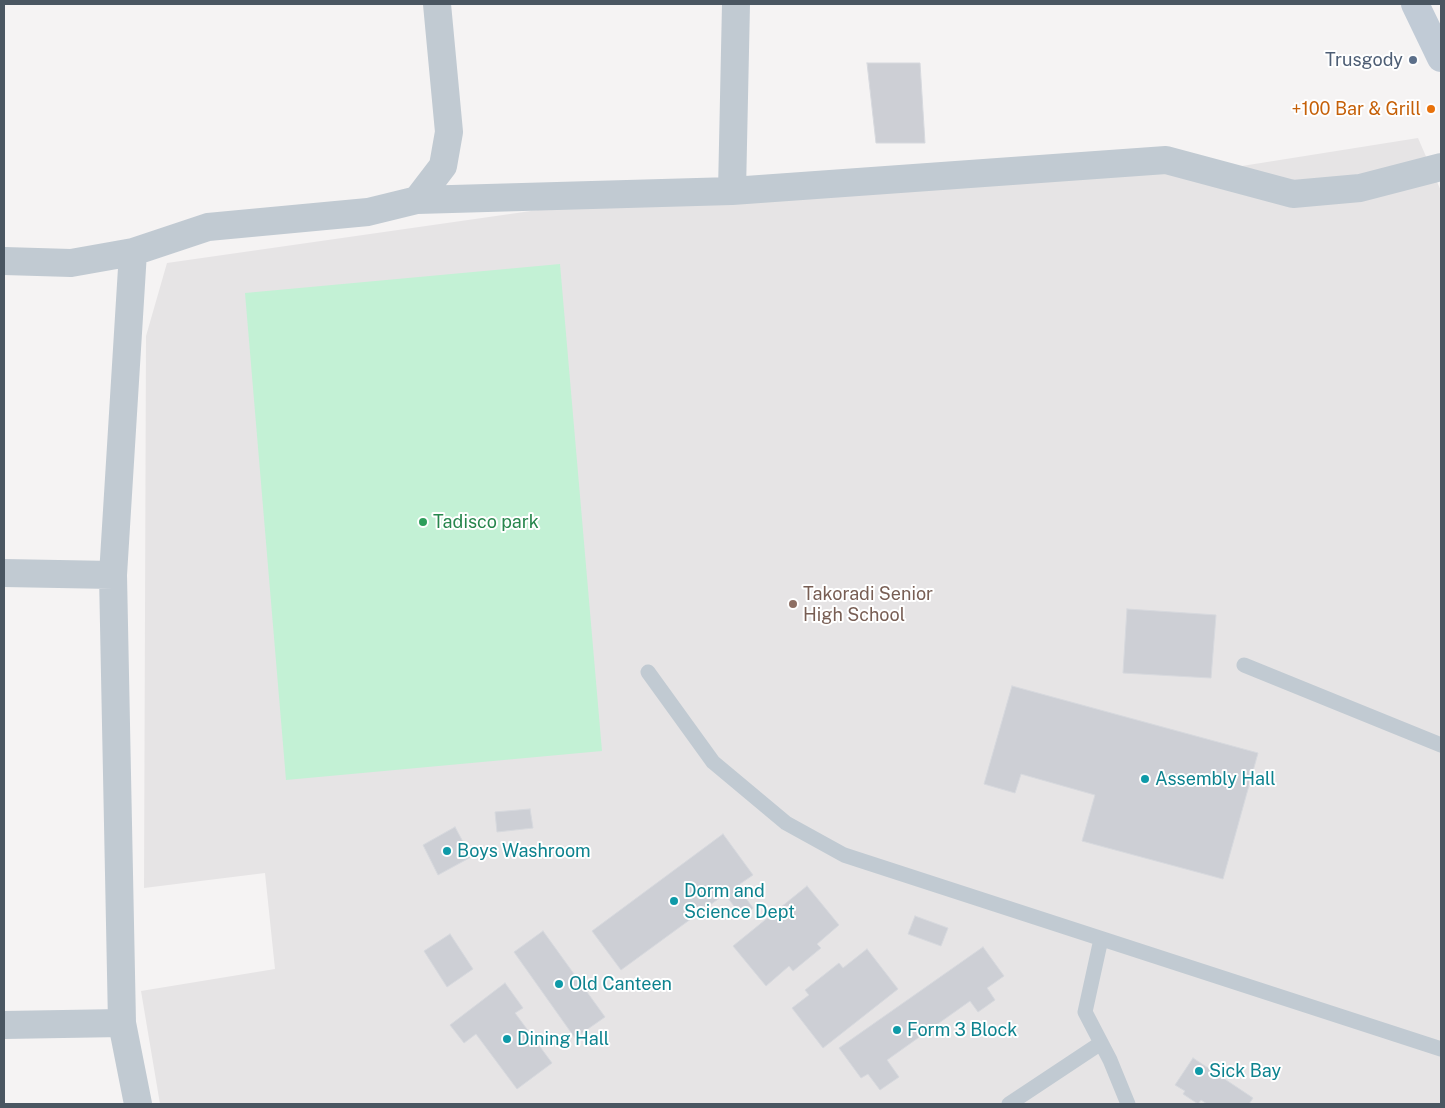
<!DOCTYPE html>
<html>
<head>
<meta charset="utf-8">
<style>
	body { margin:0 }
	#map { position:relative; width:1445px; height:1108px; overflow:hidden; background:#f5f3f3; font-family:"Public Sans",sans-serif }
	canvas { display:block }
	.frame { position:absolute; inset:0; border:5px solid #4a5661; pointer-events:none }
</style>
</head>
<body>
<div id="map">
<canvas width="1445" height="1108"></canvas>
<div class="frame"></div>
</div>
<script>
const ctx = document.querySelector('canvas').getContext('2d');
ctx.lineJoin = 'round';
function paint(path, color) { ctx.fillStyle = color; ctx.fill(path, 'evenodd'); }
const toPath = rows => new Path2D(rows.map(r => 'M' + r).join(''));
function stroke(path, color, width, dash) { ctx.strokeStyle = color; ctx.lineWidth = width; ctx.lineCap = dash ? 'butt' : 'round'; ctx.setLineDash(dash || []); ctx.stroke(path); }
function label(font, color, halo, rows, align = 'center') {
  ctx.font = font + ' "Public Sans",sans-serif'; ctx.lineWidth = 4; ctx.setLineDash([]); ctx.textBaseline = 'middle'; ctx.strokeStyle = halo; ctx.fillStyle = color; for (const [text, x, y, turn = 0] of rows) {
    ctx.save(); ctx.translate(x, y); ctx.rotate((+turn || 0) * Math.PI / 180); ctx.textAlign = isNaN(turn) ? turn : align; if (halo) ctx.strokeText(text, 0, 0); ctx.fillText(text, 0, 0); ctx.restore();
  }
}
const education = toPath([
	[1418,138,1441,191,1441,1104,160,1104,141,991,275,969,265,873,144,888,146,336,167,263,538,210,1148,174,1242,166]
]);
const green = toPath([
	[560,264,602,751,286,780,245,293]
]);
const building = toPath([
	[867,63,920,63,925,143,876,143,867,63],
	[1127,609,1216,615,1211,678,1123,673,1127,609],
	[1012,686,1258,753,1223,879,1082,841,1095,795,1021,774,1015,793,984,784,1012,686],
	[530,809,533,828,497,832,495,812,530,809],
	[455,827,471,857,438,875,423,845,455,827],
	[723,834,753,875,737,886,753,908,742,917,725,894,621,970,592,931,723,834],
	[807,886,839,925,817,944,821,948,793,971,789,966,766,986,733,946,807,886],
	[915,916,948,928,941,946,908,934,915,916],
	[543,931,605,1017,575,1038,514,952,543,931],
	[450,934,473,969,447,987,424,951,450,934],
	[983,947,1004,976,987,988,995,1000,978,1012,970,1001,887,1060,899,1077,880,1090,868,1074,861,1078,839,1048,983,947],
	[867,949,898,989,823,1048,792,1008,809,995,805,990,839,963,843,968,867,949],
	[505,983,523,1008,515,1013,552,1063,517,1089,476,1034,464,1043,450,1025,505,983],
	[1193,1058,1253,1098,1249,1104,1207,1104,1201,1100,1198,1104,1183,1094,1185,1091,1175,1085,1193,1058]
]);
const lane = toPath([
	[1244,665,1441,745],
	[648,672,713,762,786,823,844,855,1441,1049],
	[1101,939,1085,1012,1110,1060,1128,1104],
	[1009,1104,1101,1043]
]);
const street = toPath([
	[732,191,1166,160,1293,194,1360,188,1441,167],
	[417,200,732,191,736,4],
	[133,252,113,575,122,1023,138,1104],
	[4,261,71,263,133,252,208,227,368,212,417,200,443,166,449,132,437,4],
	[4,573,113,575],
	[4,1025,122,1023]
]);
const secondary = toPath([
	[1415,4,1441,58]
]);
const markers = [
	[1413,60,5,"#5c6f8a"],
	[1431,109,5,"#e8710a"],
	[423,522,5,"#2e9e5b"],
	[793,604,5,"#8d6e63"],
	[1145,779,5,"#0f9aa8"],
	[447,851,5,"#0f9aa8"],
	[674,901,5,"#0f9aa8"],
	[559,984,5,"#0f9aa8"],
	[897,1030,5,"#0f9aa8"],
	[507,1039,5,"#0f9aa8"],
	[1199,1071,5,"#0f9aa8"]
];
const serviceNames = [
	["Trusgody",1403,60]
];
const foodNames = [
	["+100 Bar & Grill",1421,109]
];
const leisureNames = [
	["Tadisco park",433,522]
];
const educationNames = [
	["Takoradi Senior",803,594],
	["High School",803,615]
];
const cultureNames = [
	["Assembly Hall",1155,779],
	["Boys Washroom",457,851],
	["Dorm and",684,891],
	["Science Dept",684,912],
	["Old Canteen",569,984],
	["Form 3 Block",907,1030],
	["Dining Hall",517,1039],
	["Sick Bay",1209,1071]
];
paint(education, '#e6e4e5');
paint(green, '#c3f1d5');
paint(building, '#cdcfd5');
stroke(building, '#d7d9de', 1);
stroke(lane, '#c1cad2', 15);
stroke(street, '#c1cad2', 28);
stroke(secondary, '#c1cbd6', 28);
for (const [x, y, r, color] of markers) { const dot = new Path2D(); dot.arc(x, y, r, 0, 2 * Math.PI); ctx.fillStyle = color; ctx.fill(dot); stroke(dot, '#fff', 2); }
label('18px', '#4e5e75', '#fff', serviceNames, 'right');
label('18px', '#c56008', '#fff', foodNames, 'right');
label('18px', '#27864d', '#fff', leisureNames, 'left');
label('18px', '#785e54', '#fff', educationNames, 'left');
label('18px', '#0d838f', '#fff', cultureNames, 'left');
</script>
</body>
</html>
